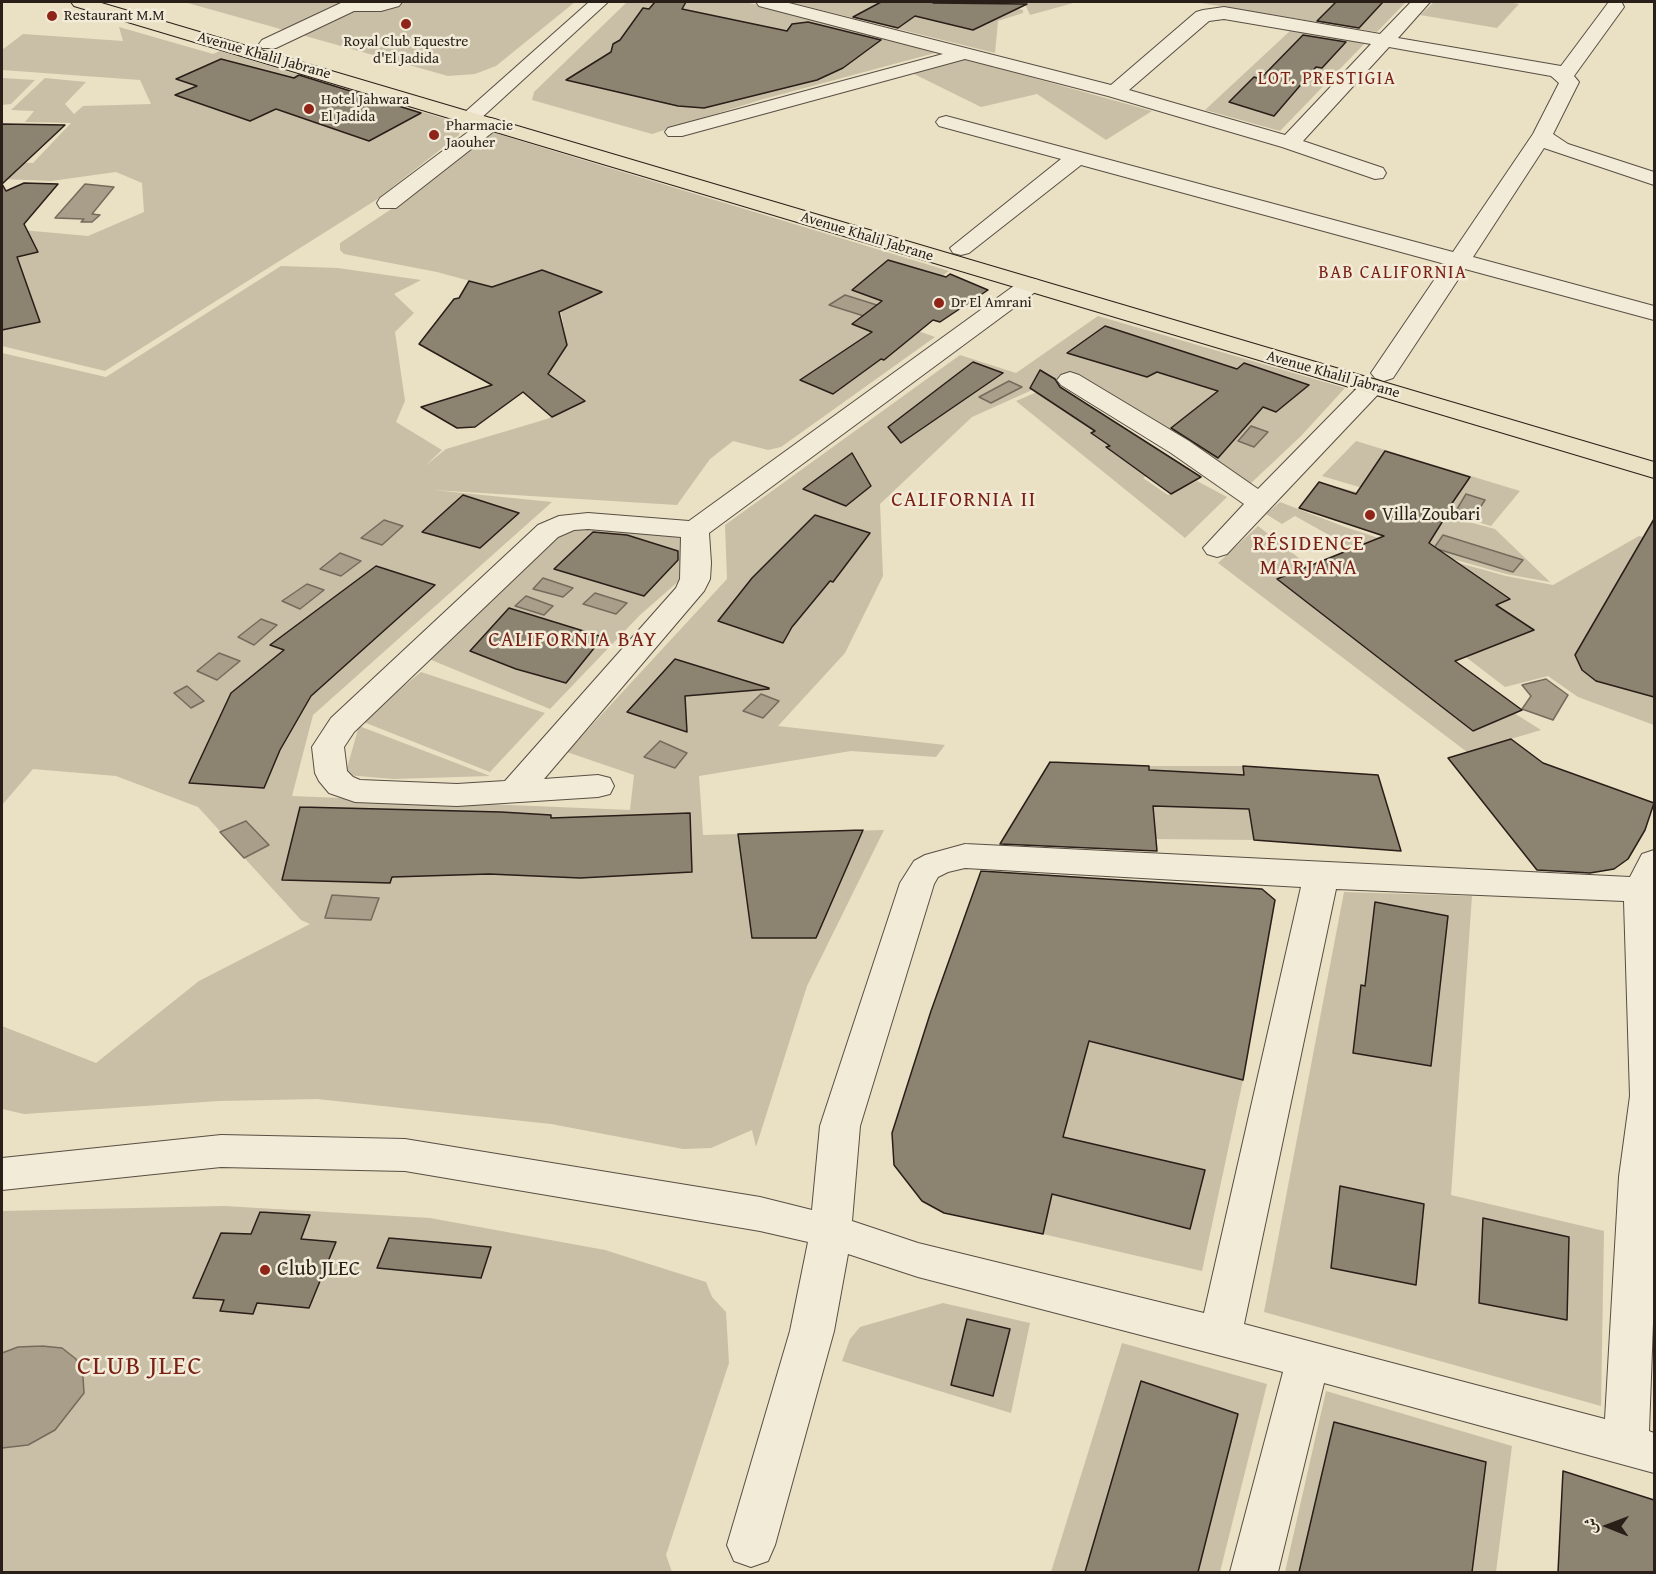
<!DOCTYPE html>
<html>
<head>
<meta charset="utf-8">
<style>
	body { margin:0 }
	#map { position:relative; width:1656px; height:1574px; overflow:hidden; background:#eae0c3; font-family:"Gentium Book Plus",Amiri,serif }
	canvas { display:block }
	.frame { position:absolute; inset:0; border:3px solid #291e18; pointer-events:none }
	.north { position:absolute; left:1578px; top:1496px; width:60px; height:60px; -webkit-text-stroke:4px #f1ebd8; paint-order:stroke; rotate:271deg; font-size:16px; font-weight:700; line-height:24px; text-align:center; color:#291e18 }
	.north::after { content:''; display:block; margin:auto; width:21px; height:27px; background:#291e18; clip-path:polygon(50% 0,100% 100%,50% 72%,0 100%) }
</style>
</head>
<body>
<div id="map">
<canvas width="1656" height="1574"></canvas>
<div class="frame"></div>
<div class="north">ش</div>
</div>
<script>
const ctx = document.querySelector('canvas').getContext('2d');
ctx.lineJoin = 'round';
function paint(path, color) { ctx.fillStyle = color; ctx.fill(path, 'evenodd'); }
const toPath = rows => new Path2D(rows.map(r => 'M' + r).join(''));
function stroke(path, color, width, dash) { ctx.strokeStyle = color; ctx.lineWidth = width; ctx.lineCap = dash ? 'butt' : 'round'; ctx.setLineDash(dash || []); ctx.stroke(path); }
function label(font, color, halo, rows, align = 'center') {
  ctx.font = font + ' "Gentium Book Plus",serif'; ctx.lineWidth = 5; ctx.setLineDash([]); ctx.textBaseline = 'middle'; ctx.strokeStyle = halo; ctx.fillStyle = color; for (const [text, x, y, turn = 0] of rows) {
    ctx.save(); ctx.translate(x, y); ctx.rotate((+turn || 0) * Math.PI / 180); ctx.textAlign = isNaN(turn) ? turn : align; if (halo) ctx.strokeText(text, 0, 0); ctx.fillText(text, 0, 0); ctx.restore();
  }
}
const green = toPath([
	[184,2,575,2,496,66,475,74,448,76],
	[627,2,745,2,830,22,935,53,760,100,652,134,532,100,534,92],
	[789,2,986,2,1023,10,1023,13,998,21,995,53],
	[1024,2,1077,2,1030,15],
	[1195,2,1406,2,1377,32],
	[1434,2,1508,2,1519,4,1497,28,1420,15],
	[119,27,213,54,220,51,449,120,460,130,459,135,376,200,105,371,2,346,2,225,24,226,22,230,88,236,144,212,142,183,116,172,51,181,2,179,2,162,33,163,71,123,25,122,34,111,11,110,45,78,86,82,65,104,74,114,83,106,151,104,140,80,2,70,2,50,23,34,123,41],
	[1291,30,1367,41,1280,131,1205,110],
	[963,59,1016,73,1152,111,1106,140,1037,94,981,107,912,73],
	[2,78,35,80,11,104,2,105],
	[491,132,949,271,882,318,935,337,781,447,768,450,733,441,710,459,677,505,433,490,552,502,313,715,292,796,630,810,634,775,567,752,727,579,725,525,960,355,1016,373,1098,316,1345,388,1301,436,1249,485,1072,372,972,417,880,504,883,576,845,653,778,726,945,745,936,757,851,751,699,776,703,835,884,830,807,986,756,1147,752,1130,711,1148,683,1149,551,1124,317,1099,219,1101,24,1114,2,1109,2,1026,96,1063,199,981,310,924,301,920,198,807,116,776,33,769,2,805,2,353,106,377,281,266,338,268,421,280,394,294,414,313,395,332,405,401,396,422,442,450,425,466,446,449,547,419,582,402,547,374,567,345,561,312,587,299,592,289,542,270,492,287,437,272,344,254,340,250,340,243,402,202],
	[1044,389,1095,431,1092,433,1110,446,1107,447,1146,476,1143,478,1168,495,1197,481,1227,497,1185,538,1016,401],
	[1356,441,1520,491,1491,526,1322,476],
	[1319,482,1495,529,1550,582,1506,574,1431,553,1299,508],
	[1280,502,1345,527,1430,555,1506,576,1553,585,1639,536,1654,539,1654,725,1578,697,1548,676,1505,687,1437,635,1379,563,1295,516,1282,524,1266,514],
	[568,526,684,532,690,554,680,580,640,615,550,709,429,659],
	[1258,526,1309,566,1277,579,1473,732,1514,713,1541,730,1467,752,1218,563],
	[421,672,545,713,490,772,361,721],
	[359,726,490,776,394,779,345,775],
	[1149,766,1243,766,1254,840,1156,839],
	[1344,892,1472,896,1451,1195,1604,1231,1601,1406,1264,1312],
	[1089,1041,1243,1080,1202,1271,1043,1234,1066,1128],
	[224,1206,430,1218,605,1250,706,1282,712,1297,726,1312,729,1363,666,1555,672,1572,2,1572,2,1211],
	[943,1303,1030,1323,1011,1413,842,1361,850,1339,860,1327],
	[1122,1343,1267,1384,1220,1572,1051,1572],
	[1326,1391,1512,1446,1496,1572,1285,1572]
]);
const water = toPath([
	[85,184,114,187,92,214,100,215,92,222,81,222,84,219,55,218,85,184],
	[845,295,880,306,867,317,829,305,845,295],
	[1009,381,1022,387,991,403,979,397,1009,381],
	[1251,426,1268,432,1254,447,1238,441,1251,426],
	[1466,494,1485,500,1472,520,1454,514,1466,494],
	[384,520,403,526,382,545,361,538,384,520],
	[1443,535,1523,560,1513,572,1434,548,1443,535],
	[340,553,361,561,341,576,320,569,340,553],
	[543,578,573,588,563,597,533,589,543,578],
	[307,584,324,590,300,609,282,601,307,584],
	[595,593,627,603,616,614,583,604,595,593],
	[526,596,553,606,544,615,515,606,526,596],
	[261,619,277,625,254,645,238,637,261,619],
	[219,653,240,661,217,680,197,671,219,653],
	[1546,679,1568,695,1553,720,1522,709,1531,696,1522,685,1546,679],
	[187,686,204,701,191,708,174,693,187,686],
	[761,694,779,701,763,718,743,711,761,694],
	[660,741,687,753,675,768,644,757,660,741],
	[246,821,269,845,244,858,220,832,246,821],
	[332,895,379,898,371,920,325,918,332,895],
	[42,1346,62,1348,76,1359,83,1377,84,1393,55,1430,28,1445,2,1448,2,1353,18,1347,42,1346]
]);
const building = toPath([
	[655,2,686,2,682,9,787,31,792,24,808,22,881,40,843,68,817,80,704,108,678,106,566,80,611,52,613,44,620,40,643,8,649,9,655,2],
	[881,2,935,2,933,3,1027,4,973,30,915,16,898,28,853,17,881,2],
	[1336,2,1383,2,1359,28,1317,21,1336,2],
	[1303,35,1346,42,1322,68,1316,67,1274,116,1229,102,1254,77,1260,79,1303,35],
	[221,59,294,78,299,75,421,113,369,141,276,109,250,121,175,95,197,86,176,79,221,59],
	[2,124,65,125,2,184,6,191,24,183,58,184,24,224,38,252,17,257,40,322,2,330,2,124],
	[888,260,946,277,950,274,988,290,940,322,933,320,884,360,881,359,833,394,800,380,872,332,852,324,882,301,852,290,888,260],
	[542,270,602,292,559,312,567,345,548,374,585,401,552,417,523,392,475,427,457,428,421,407,492,385,419,344,454,299,459,298,469,281,492,287,542,270],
	[1105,326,1237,369,1244,363,1309,385,1276,412,1263,407,1218,458,1171,428,1218,391,1157,372,1147,377,1067,353,1105,326],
	[973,362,1003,373,901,443,888,427,973,362],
	[1040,370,1055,379,1060,387,1201,477,1171,494,1106,447,1110,446,1091,433,1095,431,1030,388,1040,370],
	[1385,451,1470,477,1446,512,1449,511,1429,543,1510,599,1496,605,1534,630,1455,661,1522,710,1473,731,1277,579,1384,536,1299,508,1319,482,1356,494,1385,451],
	[852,453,871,486,846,506,803,489,852,453],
	[463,495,519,513,480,548,422,532,463,495],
	[815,515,870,533,833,582,830,581,792,627,783,643,718,621,752,578,815,515],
	[1654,519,1654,697,1596,681,1582,670,1575,655,1654,519],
	[593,532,627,535,678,551,678,560,644,596,554,569,593,532],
	[376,566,435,585,311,696,280,750,264,788,189,783,231,693,284,650,270,645,376,566],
	[509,608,603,637,566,683,516,669,470,651,509,608],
	[675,659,769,688,769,689,685,696,687,732,627,712,675,659],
	[1511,739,1543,763,1654,803,1645,830,1628,859,1614,869,1590,873,1537,870,1448,758,1511,739],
	[1050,762,1149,766,1149,770,1244,775,1243,766,1378,775,1401,851,1254,840,1249,809,1153,806,1157,851,1000,844,1050,762],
	[300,807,501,812,551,815,551,818,690,813,692,872,580,878,489,874,392,877,390,883,282,880,300,807],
	[863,830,816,938,752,938,738,834,863,830],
	[981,871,1262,889,1275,900,1243,1080,1089,1041,1063,1137,1205,1170,1190,1229,1052,1194,1043,1234,944,1213,922,1201,894,1165,892,1133,931,1011,981,871],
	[1375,902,1448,916,1431,1066,1353,1053,1361,985,1365,986,1375,902],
	[1340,1186,1424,1204,1416,1285,1331,1268,1340,1186],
	[260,1212,310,1215,301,1239,336,1242,309,1308,257,1303,253,1314,220,1311,224,1300,193,1298,221,1233,251,1234,260,1212],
	[1483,1218,1569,1237,1567,1320,1479,1303,1483,1218],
	[389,1238,491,1247,481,1278,377,1268,389,1238],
	[967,1319,1010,1329,993,1396,951,1385,967,1319],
	[1141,1381,1238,1414,1198,1572,1085,1572,1141,1381],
	[1334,1422,1486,1462,1472,1572,1299,1572,1334,1422],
	[1563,1471,1654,1500,1654,1572,1558,1572,1563,1471]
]);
const minor = toPath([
	[343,2,402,2,399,6,381,11,354,11,276,48,262,48,259,44,262,40,343,2],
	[589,2,608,2,478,121,464,121,461,117,464,113,589,2],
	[756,2,785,2,1111,85,1196,12,1203,10,1224,7,1380,34,1411,2,1430,2,1398,38,1561,66,1608,3,1622,3,1624,7,1574,76,1579,82,1553,134,1568,144,1654,172,1654,185,1544,148,1473,257,1654,306,1654,320,1465,269,1393,378,1384,381,1375,378,1371,373,1445,264,1081,165,969,253,961,255,953,253,950,248,1061,159,939,126,936,122,939,118,946,116,1453,252,1533,134,1559,83,1551,76,1389,47,1303,141,1383,168,1386,173,1383,178,1375,179,1282,147,1108,96,965,59,682,136,668,136,665,132,668,128,943,54,759,6,756,2],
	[1224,19,1371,44,1285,135,1129,90,1209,21,1224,19],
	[491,118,498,120,501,124,498,128,396,208,380,208,377,203,380,198,484,120,491,118],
	[1030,278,1038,280,1042,285,1038,290,709,533,711,563,710,579,704,591,544,779,598,775,610,778,614,786,610,794,598,797,457,806,355,802,329,793,319,781,315,773,312,747,331,718,538,525,559,516,588,513,689,521,1022,280,1030,278],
	[588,529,681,537,680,579,676,588,505,781,457,784,360,780,353,777,347,771,344,747,354,732,558,537,574,530,588,529],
	[1070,372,1079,375,1189,441,1258,489,1363,382,1372,379,1381,382,1385,387,1227,554,1217,557,1207,554,1203,548,1244,504,1171,453,1061,385,1057,380,1061,375,1070,372],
	[965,844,1630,877,1642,854,1654,850,1654,1296,1649,1431,1654,1433,1654,1473,1324,1383,1278,1572,1230,1572,1283,1372,918,1277,848,1254,834,1331,775,1545,768,1561,751,1567,734,1561,727,1545,790,1331,808,1242,760,1231,405,1171,221,1167,2,1190,2,1158,221,1135,405,1139,760,1197,812,1210,820,1126,900,883,914,861,925,855,965,844],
	[965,868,1301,887,1204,1313,918,1243,852,1221,860,1126,934,884,938,877,948,872,965,868],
	[1336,889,1624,901,1630,1096,1619,1177,1605,1419,1244,1324,1336,889]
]);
const primary = toPath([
	[71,2,98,2,1654,462,1654,478,74,6,71,2]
]);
const markers = [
	[52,16,6,"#8f2418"],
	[406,24,6,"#8f2418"],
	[309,109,6,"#8f2418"],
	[434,135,6,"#8f2418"],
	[939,303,6,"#8f2418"],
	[1370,515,6,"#8f2418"],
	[265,1270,6,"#8f2418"]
];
const farPoinames = [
	["Restaurant M.M",64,16],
	["Royal Club Equestre",406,42,"center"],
	["d'El Jadida",406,59,"center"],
	["Hotel Jahwara",321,100],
	["El Jadida",321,117],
	["Pharmacie",446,126],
	["Jaouher",446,143],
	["Dr El Amrani",951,303]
];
const farStreetnames = [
	["Avenue Khalil Jabrane",264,56,16],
	["Avenue Khalil Jabrane",867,237,17],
	["Avenue Khalil Jabrane",1333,375,16]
];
const farQuarternames = [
	["LOT. PRESTIGIA",1327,79],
	["BAB CALIFORNIA",1393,273]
];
const poiNames = [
	["Villa Zoubari",1382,515]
];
const quarterNames = [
	["CALIFORNIA II",964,501],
	["RÉSIDENCE",1309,545],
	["MARJANA",1309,569],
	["CALIFORNIA BAY",573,641]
];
const nearPoinames = [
	["Club JLEC",277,1270]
];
const nearQuarternames = [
	["CLUB JLEC",140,1367]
];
paint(green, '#c9bfa6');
paint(water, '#a89e89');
stroke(water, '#756b5c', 1.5);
paint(building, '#8d8371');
stroke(building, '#291e18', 1.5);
stroke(minor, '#594e43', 2);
stroke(primary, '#291e18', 2);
paint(minor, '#f1ebd8');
paint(primary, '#eae0c3');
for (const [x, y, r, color] of markers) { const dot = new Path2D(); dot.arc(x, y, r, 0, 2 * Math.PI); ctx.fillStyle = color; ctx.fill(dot); stroke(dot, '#f1ebd8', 2); }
label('15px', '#291e18', '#f1ebd8', farPoinames, 'left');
label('15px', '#291e18', '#f1ebd8', farStreetnames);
ctx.letterSpacing = '1.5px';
label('18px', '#7a1f14', '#f1ebd8', farQuarternames);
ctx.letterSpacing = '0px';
label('18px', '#291e18', '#f1ebd8', poiNames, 'left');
ctx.letterSpacing = '1.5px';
label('21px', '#7a1f14', '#f1ebd8', quarterNames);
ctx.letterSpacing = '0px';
label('21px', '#291e18', '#f1ebd8', nearPoinames, 'left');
ctx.letterSpacing = '1.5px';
label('26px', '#7a1f14', '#f1ebd8', nearQuarternames);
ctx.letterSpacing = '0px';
</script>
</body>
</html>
